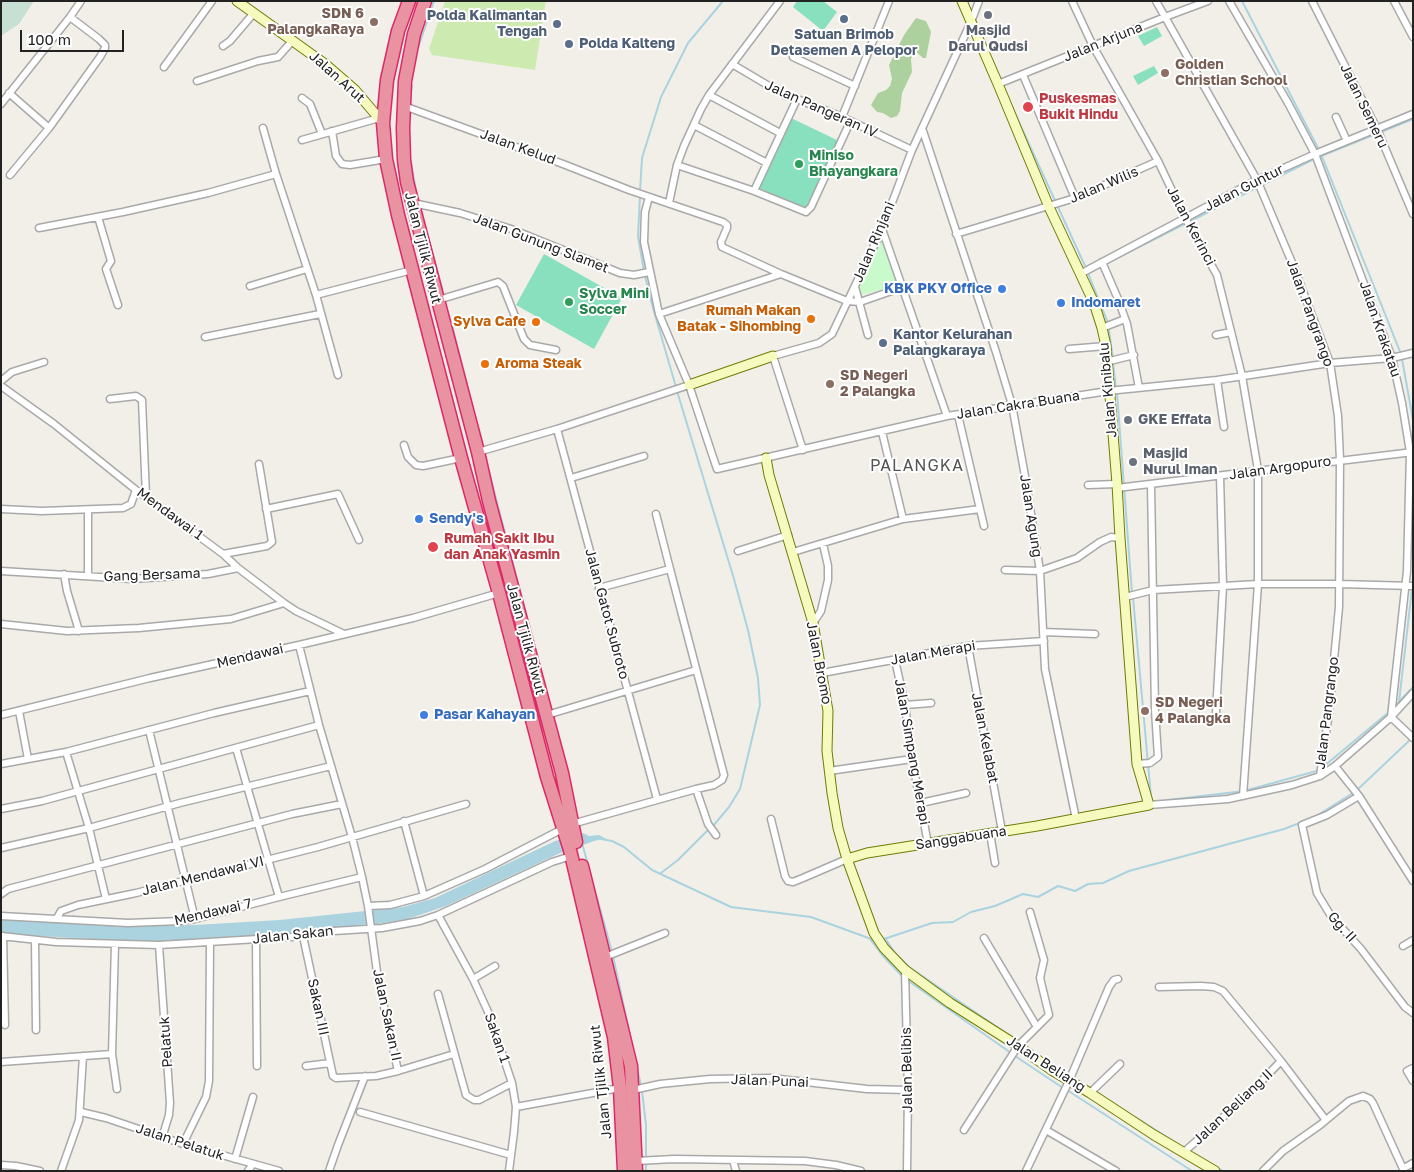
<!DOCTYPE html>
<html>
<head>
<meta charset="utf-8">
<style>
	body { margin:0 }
	#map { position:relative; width:1414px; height:1172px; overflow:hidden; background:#f2efe9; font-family:"Golos Text",sans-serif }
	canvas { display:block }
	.frame { position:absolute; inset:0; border:2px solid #222; pointer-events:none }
	.scale { position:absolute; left:20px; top:30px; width:104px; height:22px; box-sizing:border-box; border:2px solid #222; border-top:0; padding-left:6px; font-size:15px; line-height:18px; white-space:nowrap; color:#222; -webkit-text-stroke:4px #fff; paint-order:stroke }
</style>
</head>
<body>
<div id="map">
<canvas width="1414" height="1172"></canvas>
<div class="frame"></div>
<div class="scale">100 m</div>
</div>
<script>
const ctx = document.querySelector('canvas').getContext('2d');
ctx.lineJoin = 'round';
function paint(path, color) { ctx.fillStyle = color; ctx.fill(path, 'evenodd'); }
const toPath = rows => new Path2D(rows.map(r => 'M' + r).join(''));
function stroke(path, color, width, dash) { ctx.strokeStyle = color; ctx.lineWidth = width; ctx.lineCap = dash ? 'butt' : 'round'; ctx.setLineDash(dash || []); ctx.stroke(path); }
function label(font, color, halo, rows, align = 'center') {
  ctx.font = font + ' "Golos Text",sans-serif'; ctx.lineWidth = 4; ctx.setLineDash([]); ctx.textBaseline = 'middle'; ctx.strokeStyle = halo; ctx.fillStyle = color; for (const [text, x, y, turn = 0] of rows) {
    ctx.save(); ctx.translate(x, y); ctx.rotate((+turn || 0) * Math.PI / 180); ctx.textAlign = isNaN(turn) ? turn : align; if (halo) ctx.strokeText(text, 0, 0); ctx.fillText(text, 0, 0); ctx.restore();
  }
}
const grass = toPath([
	[445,1,546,1,535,70,432,55,429,49]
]);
const forest = toPath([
	[916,18,926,21,931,32,926,58,923,58,915,51,911,59,912,72,902,93,900,111,897,116,891,118,883,113,877,112,871,105,878,93,886,90,890,86,892,79,889,65,904,35]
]);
const wetland = toPath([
	[1,1,34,1,19,24,1,36]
]);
const park = toPath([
	[881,240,884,241,898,281,893,286,861,295,858,288]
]);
const pitch = toPath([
	[797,1,823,1,837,12,823,31,793,7],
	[1157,27,1162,36,1144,46,1138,36],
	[1154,66,1158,73,1138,85,1133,76],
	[791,118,839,141,807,210,759,188],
	[544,254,622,298,594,349,516,305]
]);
const water = toPath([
	[583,833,589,836,599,835,608,840,603,839,594,841,558,854,446,906,408,919,377,924,274,935,150,942,1,934,1,919,137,926,195,925,280,920,403,907,435,898,555,841]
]);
const stream = toPath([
	[1242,1,1319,150],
	[418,48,434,1],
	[410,99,412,86],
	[1012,107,1086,268],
	[1381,132,1413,119],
	[1321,154,1401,354],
	[410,158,416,190],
	[1262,185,1316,158,1376,134],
	[640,192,642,158,661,97,688,43,723,1],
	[640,196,638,236,644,271],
	[422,214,442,288],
	[1115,259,1258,187],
	[1088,273,1108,323,1113,359],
	[645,276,653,308,676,387],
	[452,325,477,425],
	[1402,359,1413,420],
	[1113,363,1116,388],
	[677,391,734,579,748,630,758,678,760,705,740,789,729,807,713,826],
	[1117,393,1132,593],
	[485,456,532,637],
	[1133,597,1151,797],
	[1399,702,1413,580],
	[1394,707,1413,687],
	[1323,767,1389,712],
	[1168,800,1244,791,1320,770],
	[1318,815,1356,791,1411,739],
	[601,839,612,841,624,847,652,870,731,907,811,917,874,940],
	[582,843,612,952],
	[661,873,678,860,709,829],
	[885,938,895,953,909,967,1010,1036],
	[870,939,882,955,903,977],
	[881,940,932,923,953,922,971,912,995,906,1023,894,1038,897,1058,886,1075,891,1088,884,1103,883,1129,871,1284,829,1302,822],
	[613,956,641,1086],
	[907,980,1011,1053],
	[1015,1056,1063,1088],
	[1045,1060,1059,1070],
	[1067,1090,1192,1171],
	[642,1091,646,1125,646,1156],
	[1135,1117,1184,1148],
	[646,1164,646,1171],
	[1216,1167,1223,1171]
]);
const street = toPath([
	[1072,1,1093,46,1158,161,1185,218,1217,275,1242,376,1258,470,1258,584,1243,796],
	[1156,1,1257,180,1293,265,1330,363,1338,416,1340,460,1339,607,1329,712,1320,776],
	[1229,1,1288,103,1315,154,1392,358,1402,403,1410,452,1407,571,1391,717],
	[1312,1,1377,129,1413,214],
	[1394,1,1413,37],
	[223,46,230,41,253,14],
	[793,57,855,86],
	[732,64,786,96,797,99,842,117,912,150],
	[164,67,212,1],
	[1023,75,1075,198],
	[197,81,258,61,278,57,293,40],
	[998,84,1165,17,1208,1],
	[9,93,49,128],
	[709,95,780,133],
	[302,98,310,104,322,134],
	[1,104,70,17,81,1],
	[404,106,563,164,629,190,723,222,727,225,727,228,721,242,722,247,781,274,847,301,860,302,903,287],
	[842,117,889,1],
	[1336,117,1347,141],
	[694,125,767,163],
	[263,128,276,174,316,295,338,375],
	[922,128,996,352,1012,405,1025,476,1040,571,1045,669,1076,819],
	[332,131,336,156,342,164,350,165,386,159],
	[302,140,379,118],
	[677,165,754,191,806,212,811,207,850,122],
	[10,175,49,128,100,57,105,48,105,45,99,39,70,17],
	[754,191,797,99],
	[649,197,645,212,644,242,659,314,689,385,717,469,947,416,1108,391,1217,380,1330,363,1392,358,1413,353],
	[413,203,460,213,511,229,620,273,634,275,649,272],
	[669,203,677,165,684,146,701,109,709,95,780,1],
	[98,217,111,261,106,269,118,305],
	[39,228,123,212,208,193,276,174],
	[882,229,947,416],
	[956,234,1075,198,1158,161],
	[1102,262,1118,299,1127,324,1139,388],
	[1080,274,1257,180,1315,154,1413,114],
	[250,286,307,269],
	[855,287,868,335],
	[316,295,412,270],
	[438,300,498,282,503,286,524,339,530,345,556,350],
	[659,314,781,274],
	[1102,328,1125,319],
	[1216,335,1231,332],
	[205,337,320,314],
	[1069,349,1106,346],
	[1106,362,1134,355],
	[1217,380,1224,427],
	[1,381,12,372,44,362],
	[1,386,54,424,136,490,223,554,238,568,284,603,296,611,344,634],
	[110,399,136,396,142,400,146,496],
	[958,415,984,526],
	[557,429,657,799],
	[882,432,903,519],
	[404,445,408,457,416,465,423,466,461,458],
	[803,450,773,356,819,343,832,334,882,229,912,150,971,22,979,1],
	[478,452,557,429,689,385],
	[571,478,644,456],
	[1088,485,1117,484],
	[1117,488,1413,452],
	[1,509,42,511,123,508,131,504,136,490],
	[266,509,338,494,359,540],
	[656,514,670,569],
	[738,551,788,535],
	[793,552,903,519,980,509],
	[223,554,267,546,272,542,259,464],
	[1005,570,1040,571,1077,558,1100,542,1111,537,1120,538],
	[1,571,132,579,208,574,238,568],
	[64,574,67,591,79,631],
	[88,576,88,510],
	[1125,597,1153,590,1258,584,1339,584,1413,586],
	[813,623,821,611,828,580,828,566,823,544],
	[1,624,67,631,139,628,231,619,284,603],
	[1043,632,1095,634],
	[299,645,319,725,352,837,362,877,368,906,378,979,398,1071,376,1076,336,1078,333,1076,303,936],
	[968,646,1002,831],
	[895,660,905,705,912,759,928,844],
	[822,673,968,646,1044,641],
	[905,705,931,703],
	[19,711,28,759],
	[1216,713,1223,586,1220,476],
	[1,715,150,678,299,645,413,618,499,593],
	[547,715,696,670],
	[1391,717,1413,738],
	[149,730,195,919],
	[236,748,279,897],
	[66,752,89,828,106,899],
	[1,764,66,752,214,713,310,691],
	[1137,764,1150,763,1158,757,1155,710,1151,485],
	[1335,766,1359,796,1413,881],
	[829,771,912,759],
	[696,789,708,824,716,835],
	[1359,796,1327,815,1302,825,1317,893,1331,916,1361,949,1405,1007,1413,1013],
	[921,803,966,793],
	[1149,805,1228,799,1292,785,1320,776,1335,766,1391,717,1413,693],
	[1,809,42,801,319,725],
	[771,819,785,876,788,881,793,882,803,878,847,859],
	[404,821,424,896],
	[990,833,995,863],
	[1,848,89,828,180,803,331,766],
	[1,894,8,889,292,814,342,804],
	[368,906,390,905,424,896,485,869,572,824,696,789,714,785,722,780,724,775,670,569,599,588],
	[438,915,473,979,489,1014,512,1083,516,1107,514,1132,509,1171],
	[1,916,128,923,181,921,195,919,279,897,362,877],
	[57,918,61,911,78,905,136,893,318,847,466,804],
	[1,936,56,942,159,945,291,937,334,931,382,928,420,921,438,915,552,862,571,856],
	[3,936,5,1025],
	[984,938,1037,1027],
	[256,939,257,1066],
	[35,940,36,1030],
	[159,945,170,1103,169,1115,162,1138],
	[1403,946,1413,940],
	[605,957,665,933],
	[905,970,908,1090,907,1171],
	[473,979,495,966],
	[1159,987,1201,986,1214,987,1223,991,1281,1061,1325,1119],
	[438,994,466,1095,474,1100,479,1100,512,1083],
	[112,1054,117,1089],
	[1,1062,112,1054,115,944],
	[306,1066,330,1063],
	[1413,1068,1407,1071,1413,1081],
	[398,1071,454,1054],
	[633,1090,660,1084,710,1079,771,1078,867,1089,908,1090],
	[1090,1093,1120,1064],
	[516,1107,620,1088],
	[81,1112,106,1118,183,1144,279,1171],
	[360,1112,511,1155],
	[964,1130,1018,1046,1049,1015,1040,978,1044,960,1030,912],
	[1046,1130,1116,1171],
	[183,1144,206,1097,209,1081,210,943],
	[1184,1152,1248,1095,1281,1061],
	[235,1159,253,1097],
	[733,1160,736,1171],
	[636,1161,674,1159,805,1161,836,1165,861,1171],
	[1,1165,16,1166,40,1171],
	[1404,1168,1413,1163],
	[61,1171,79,1120,83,1056],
	[248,1171,252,1165],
	[329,1171,338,1145,365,1076],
	[1026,1171,1069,1081,1109,987,1114,980,1118,979],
	[1263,1171,1283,1151,1320,1125,1349,1101,1363,1096,1370,1099,1373,1103,1404,1171]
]);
const secondary = toPath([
	[237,1,325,64,355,90,383,123],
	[689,385,773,356],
	[766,458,769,475,813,623,828,711,827,751,832,793,838,828,847,859,874,933,884,948,905,970,950,1003,1018,1046,1053,1071,1090,1093,1154,1135,1215,1171],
	[847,859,867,853,1037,826,1149,805,1137,764,1120,538,1117,484,1106,346,1102,328,1094,303,1049,207,998,84,962,1]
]);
const highway = toPath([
	[409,1,398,31,387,80,383,123,386,159,398,215,461,458,499,593,547,777,570,850,614,1037,620,1088,624,1171],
	[425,1,414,34,405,81,403,128,404,160,407,182,478,452,489,501,562,773,576,842],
	[582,866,631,1066,636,1171]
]);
const markers = [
	[988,15,5,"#6b7280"],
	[844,19,5,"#5c6f8a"],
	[374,22,5,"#8d6e63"],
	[557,24,5,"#5c6f8a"],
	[569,44,5,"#5c6f8a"],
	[1165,73,5,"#8d6e63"],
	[1028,107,6,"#e0444e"],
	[799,164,5,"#2e9e5b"],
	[1002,289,5,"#3f7fe0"],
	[569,302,5,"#2e9e5b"],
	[1061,303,5,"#3f7fe0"],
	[811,319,5,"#e8710a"],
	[536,322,5,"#e8710a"],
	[883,343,5,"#5c6f8a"],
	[485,364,5,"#e8710a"],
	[830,384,5,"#8d6e63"],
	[1128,420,5,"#6b7280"],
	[1133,462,5,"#6b7280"],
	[419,519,5,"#3f7fe0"],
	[433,547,6,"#e0444e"],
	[1145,711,5,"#8d6e63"],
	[424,715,5,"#3f7fe0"]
];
const educationNames = [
	["SDN 6",364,14,"right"],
	["PalangkaRaya",364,30,"right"],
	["Golden",1175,65],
	["Christian School",1175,81],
	["SD Negeri",840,376],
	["2 Palangka",840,392],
	["SD Negeri",1155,703],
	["4 Palangka",1155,719]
];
const serviceNames = [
	["Polda Kalimantan",547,16,"right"],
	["Tengah",547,32,"right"],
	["Satuan Brimob",844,35,"center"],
	["Detasemen A Pelopor",844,51,"center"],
	["Polda Kalteng",579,44],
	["Kantor Kelurahan",893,335],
	["Palangkaraya",893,351]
];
const worshipNames = [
	["Masjid",988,31,"center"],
	["Darul Qudsi",988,47,"center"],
	["GKE Effata",1138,420],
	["Masjid",1143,454],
	["Nurul Iman",1143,470]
];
const streetNames = [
	["Jalan Arjuna",1103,42,-22],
	["Jalan Arut",337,77,42],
	["Jalan Semeru",1364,106,64],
	["Jalan Pangeran IV",821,109,24],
	["Jalan Kelud",518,147,20],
	["Jalan Wilis",1104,185,-23],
	["Jalan Guntur",1244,188,-27],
	["Jalan Kerinci",1191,226,62],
	["Jalan Rinjani",874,242,-67],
	["Jalan Gunung Slamet",541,243,21],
	["Jalan Tjilik Riwut",423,248,76],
	["Jalan Pangrango",1310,313,70],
	["Jalan Krakatau",1380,329,71],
	["Jalan Kinibalu",1108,390,-95],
	["Jalan Cakra Buana",1018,405,-9],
	["Jalan Argopuro",1280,468,-8],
	["Mendawai 1",170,514,36],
	["Jalan Agung",1031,516,81],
	["Gang Bersama",152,575,-2],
	["Jalan Gatot Subroto",607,614,75],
	["Jalan Tjilik Riwut",526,639,75],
	["Jalan Merapi",933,653,-10],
	["Mendawai",250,656,-13],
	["Jalan Bromo",819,663,79],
	["Jalan Pangrango",1327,713,-83],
	["Jalan Kelabat",985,738,79],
	["Jalan Simpang Merapi",912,752,80],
	["Sanggabuana",961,838,-9],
	["Jalan Mendawai VI",203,876,-14],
	["Mendawai 7",213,912,-13],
	["Gg. II",1342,927,48],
	["Jalan Sakan",293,935,-6],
	["Sakan III",318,1007,78],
	["Jalan Sakan II",387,1015,78],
	["Sakan 1",497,1038,71],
	["Pelatuk",166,1042,-94],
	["Jalan Beliang",1046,1064,33],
	["Jalan Belibis",907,1070,-91],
	["Jalan Punai",770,1081,2],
	["Jalan Tjilik Riwut",601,1082,-96],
	["Jalan Beliang II",1233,1107,-43],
	["Jalan Pelatuk",180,1142,18]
];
const healthNames = [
	["Puskesmas",1039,99],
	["Bukit Hindu",1039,115],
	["Rumah Sakit Ibu",444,539],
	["dan Anak Yasmin",444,555]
];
const leisureNames = [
	["Miniso",809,156],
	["Bhayangkara",809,172],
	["Sylva Mini",579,294],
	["Soccer",579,310]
];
const shopNames = [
	["KBK PKY Office",992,289,"right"],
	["Indomaret",1071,303],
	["Sendy's",429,519],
	["Pasar Kahayan",434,715]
];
const foodNames = [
	["Rumah Makan",801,311],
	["Batak - Sihombing",801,327],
	["Sylva Cafe",526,322],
	["Aroma Steak",495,364,"left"]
];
const quarterNames = [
	["PALANGKA",917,466]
];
paint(grass, '#cdebb0');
paint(forest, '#add19e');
paint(wetland, '#c6e0d4');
paint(park, '#c8facc');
paint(pitch, '#88e0be');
paint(water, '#aad3df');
stroke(stream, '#aad3df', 2);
stroke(street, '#a9a9a9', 9);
stroke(secondary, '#707d05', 11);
stroke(highway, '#dc2a67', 15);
stroke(street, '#fff', 6);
stroke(secondary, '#f7fabf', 9);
stroke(highway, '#e892a2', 12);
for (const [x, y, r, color] of markers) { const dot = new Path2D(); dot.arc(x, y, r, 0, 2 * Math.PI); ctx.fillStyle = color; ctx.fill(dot); stroke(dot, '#fff', 2); }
label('bold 14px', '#785e54', '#fff', educationNames, 'left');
label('bold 14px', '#4e5e75', '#fff', serviceNames, 'left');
label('bold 14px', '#5b616d', '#fff', worshipNames, 'left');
label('14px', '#222', '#fff', streetNames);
label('bold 14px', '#be3a42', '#fff', healthNames, 'left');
label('bold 14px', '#27864d', '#fff', leisureNames, 'left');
label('bold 14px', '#366cbe', '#fff', shopNames, 'left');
label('bold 14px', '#c56008', '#fff', foodNames, 'right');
ctx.letterSpacing = '1px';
label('16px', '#555', '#fff', quarterNames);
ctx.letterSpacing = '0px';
</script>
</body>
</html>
